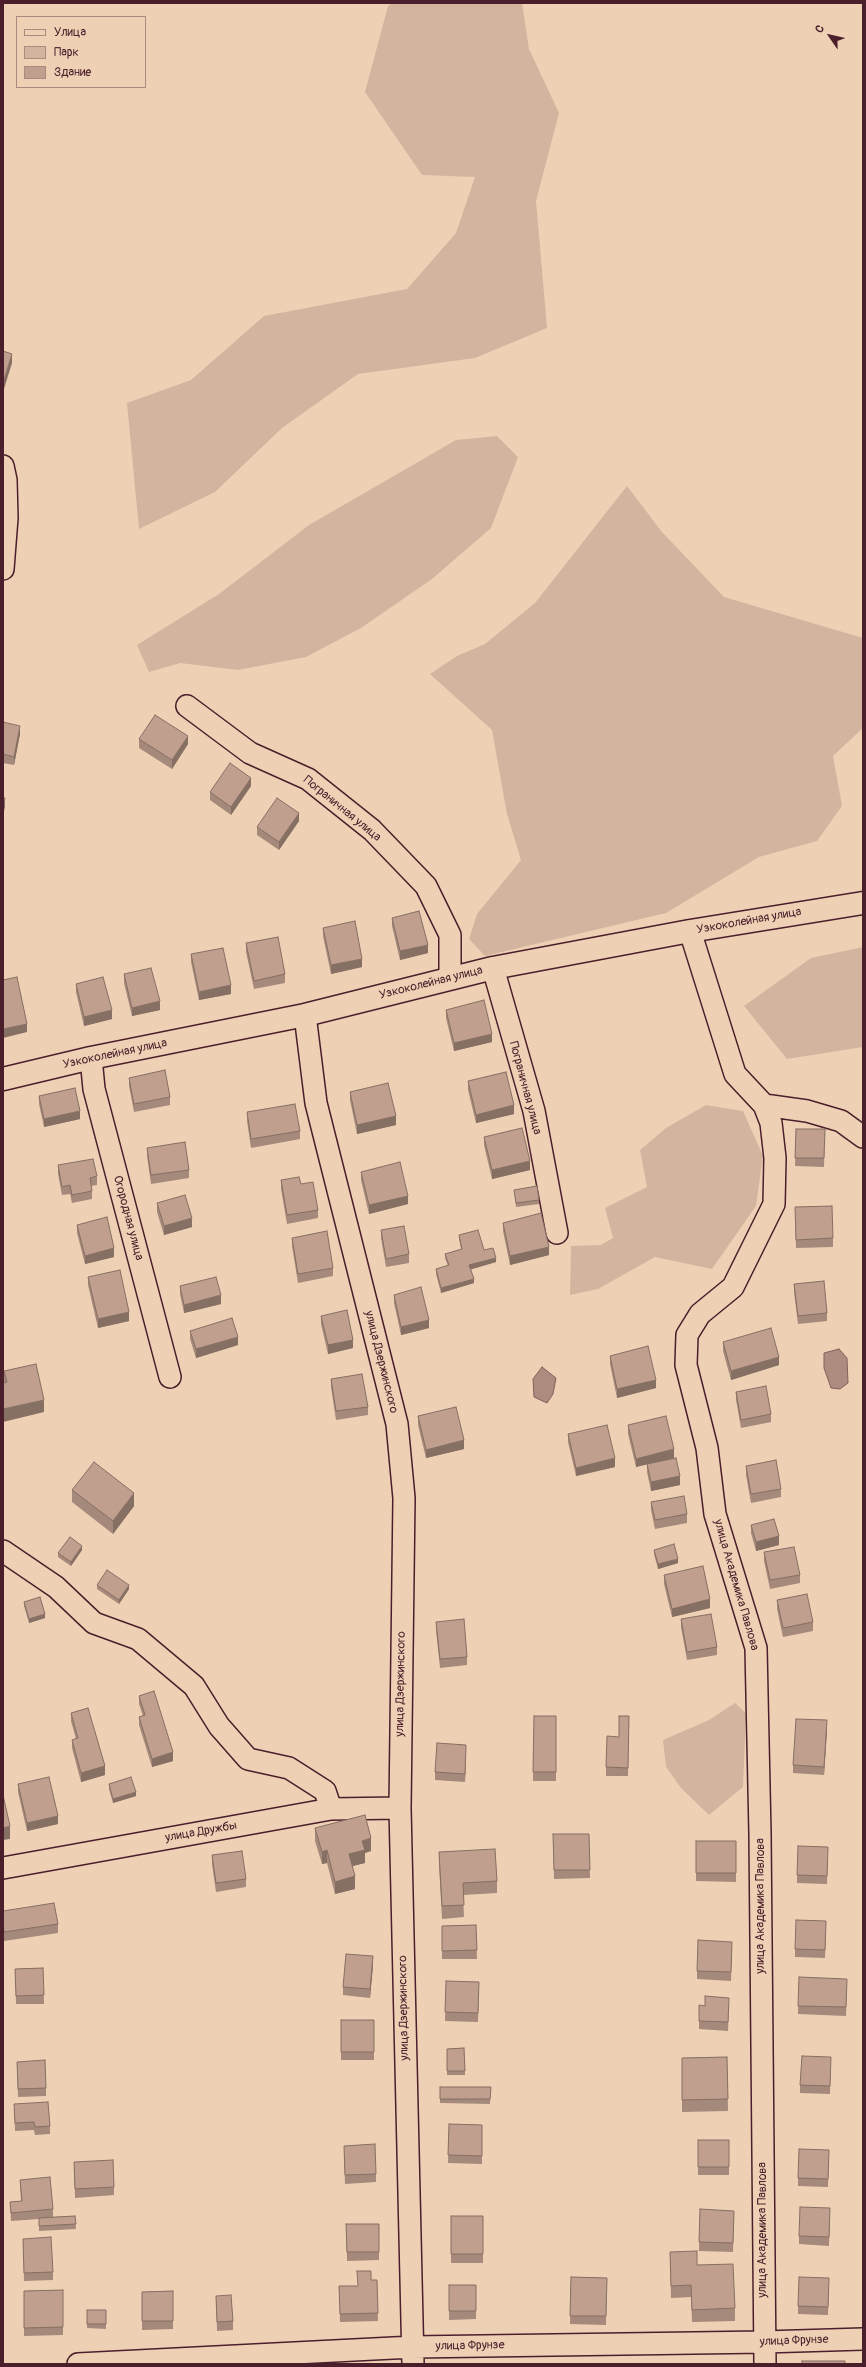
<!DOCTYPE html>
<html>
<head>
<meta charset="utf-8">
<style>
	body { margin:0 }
	#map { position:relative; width:866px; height:2367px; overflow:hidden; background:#eed1b5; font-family:Pangolin,sans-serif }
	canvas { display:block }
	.frame { position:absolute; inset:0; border:4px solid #4a1f2b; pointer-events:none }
	.legend { position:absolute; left:16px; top:16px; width:130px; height:72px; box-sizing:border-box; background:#eed1b5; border:1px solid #ac8a7e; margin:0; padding:5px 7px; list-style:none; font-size:12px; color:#4a1f2b }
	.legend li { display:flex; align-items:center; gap:8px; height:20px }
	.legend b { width:20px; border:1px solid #ac8a7e }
	.north { position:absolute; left:810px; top:16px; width:40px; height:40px; -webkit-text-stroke:3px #eed1b5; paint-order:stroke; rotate:304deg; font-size:11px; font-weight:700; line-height:16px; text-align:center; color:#4a1f2b }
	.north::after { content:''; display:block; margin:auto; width:14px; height:18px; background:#4a1f2b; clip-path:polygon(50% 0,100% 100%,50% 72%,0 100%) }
</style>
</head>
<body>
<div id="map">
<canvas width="866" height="2367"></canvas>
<div class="frame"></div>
<ul class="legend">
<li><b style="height:5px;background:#eed1b5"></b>Улица</li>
<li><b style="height:11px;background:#d3b49f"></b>Парк</li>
<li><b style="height:11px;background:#c09f8e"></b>Здание</li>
</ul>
<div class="north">С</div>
</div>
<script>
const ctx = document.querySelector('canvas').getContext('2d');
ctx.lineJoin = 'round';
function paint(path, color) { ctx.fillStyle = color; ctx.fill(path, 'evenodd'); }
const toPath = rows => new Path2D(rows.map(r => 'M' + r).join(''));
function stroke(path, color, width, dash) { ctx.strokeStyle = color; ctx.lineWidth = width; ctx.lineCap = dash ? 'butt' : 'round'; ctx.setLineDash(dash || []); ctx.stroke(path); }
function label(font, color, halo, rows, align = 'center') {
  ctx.font = font + ' Pangolin,sans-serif'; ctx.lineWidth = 4; ctx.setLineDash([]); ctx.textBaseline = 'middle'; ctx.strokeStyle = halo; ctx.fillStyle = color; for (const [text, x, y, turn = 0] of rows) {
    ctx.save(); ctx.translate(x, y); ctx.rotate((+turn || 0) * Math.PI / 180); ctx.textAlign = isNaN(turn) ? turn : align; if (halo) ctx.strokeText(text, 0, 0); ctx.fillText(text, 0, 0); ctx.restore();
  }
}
const green = toPath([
	[392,3,522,3,529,49,559,113,536,201,547,328,475,358,358,374,282,428,215,492,139,529,127,403,191,380,264,316,407,289,456,233,475,177,422,175,365,92,388,6],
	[497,436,518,457,491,528,432,579,361,628,306,657,238,670,180,663,149,672,137,645,219,594,309,525,456,440],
	[627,486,662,532,724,597,863,638,863,728,833,756,842,806,817,841,759,857,666,913,485,956,469,939,477,914,521,860,507,814,492,730,430,674,457,656,485,644,535,603],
	[863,947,863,1047,787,1059,744,1006,811,958],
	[706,1105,743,1111,763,1156,756,1206,712,1269,655,1257,598,1289,570,1295,571,1246,601,1245,613,1238,605,1208,647,1187,640,1150,666,1128],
	[735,1703,746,1713,743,1787,709,1815,681,1788,666,1767,663,1740,709,1720]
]);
const water = toPath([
	[839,1349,847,1358,848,1383,840,1389,831,1388,824,1368,824,1353,839,1349],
	[542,1367,556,1378,553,1394,547,1403,534,1397,533,1379,542,1367]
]);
const minor = toPath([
	[3,466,6,480,7,518,3,569],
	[187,706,250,753,308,779,372,830,426,886,450,935,450,978],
	[690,931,735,1074,764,1105,771,1123,775,1158,774,1204,733,1287,700,1314,687,1335,686,1365,707,1448,715,1514,756,1648,760,1834,765,2364],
	[493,968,534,1111,557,1233],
	[305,1015,316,1103,397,1424,404,1498,400,1808,413,2364],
	[91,1058,94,1089,170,1377],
	[764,1105,807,1111,841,1121,863,1137],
	[3,1551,56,1587,94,1623,138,1639,194,1686,219,1726,248,1759,289,1768,325,1791,331,1809],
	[3,1868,331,1809,400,1808],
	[78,2364,413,2347,764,2342,863,2339]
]);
const tertiary = toPath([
	[3,1079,91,1058,305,1015,493,968,690,931,863,903]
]);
const wall = toPath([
	[3,722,20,734,14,765,3,763],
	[139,739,188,744,172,769,139,748],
	[251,786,231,815,210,800,210,792],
	[299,821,279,850,257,835,257,827],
	[392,918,428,953,400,960,392,926],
	[323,928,362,967,331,974,323,936],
	[246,943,285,974,285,983,254,989,246,952],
	[191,954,231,994,199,1000,191,962],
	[124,974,160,1010,132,1016,124,983],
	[76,984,112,1019,84,1026,76,992],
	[446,1010,492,1042,454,1051,446,1018],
	[129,1078,170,1097,170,1105,134,1112,129,1086],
	[468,1081,514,1114,476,1123,468,1090],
	[350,1092,396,1125,357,1134,350,1100],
	[39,1096,80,1119,44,1127,39,1104],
	[247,1112,300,1131,300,1139,251,1148,247,1121],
	[796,1129,825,1129,824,1167,795,1166],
	[484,1137,530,1170,492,1179,484,1145],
	[147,1148,189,1170,189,1178,151,1184,147,1156],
	[58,1165,97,1176,97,1185,91,1186,92,1191,92,1199,72,1203,70,1194,62,1195,58,1174],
	[361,1172,408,1204,369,1214,361,1180],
	[281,1180,301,1184,318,1210,318,1218,287,1224,281,1189],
	[514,1190,539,1200,539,1204,516,1207],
	[157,1203,192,1227,164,1235,157,1212],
	[795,1215,833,1238,833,1247,796,1248],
	[503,1223,549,1255,510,1265,503,1231],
	[77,1225,114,1257,85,1264,77,1233],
	[381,1230,409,1254,409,1263,386,1267,381,1238],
	[459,1235,484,1250,496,1262,471,1269,474,1283,441,1293,436,1274,436,1269,448,1266,445,1258,445,1254,461,1249,459,1239],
	[292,1238,333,1268,333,1276,298,1283,292,1246],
	[88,1277,129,1321,98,1328,88,1285],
	[794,1284,827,1313,827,1321,798,1324,794,1292],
	[180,1286,221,1304,184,1313,180,1294],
	[394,1295,429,1328,401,1335,394,1303],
	[321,1316,353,1348,328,1354,321,1324],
	[190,1331,238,1345,196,1358,190,1339],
	[723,1342,779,1365,731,1380,723,1351],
	[610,1356,656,1388,617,1398,610,1364],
	[4,1371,44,1412,4,1383],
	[331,1379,368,1407,368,1415,336,1420,331,1387],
	[736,1392,771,1414,771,1422,741,1428,736,1400],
	[418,1416,464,1449,426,1458,418,1425],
	[628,1425,674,1458,680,1485,651,1491,647,1472,647,1464,636,1467,628,1434],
	[568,1434,615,1467,576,1476,568,1442],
	[746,1466,781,1489,781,1497,751,1503,746,1475],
	[72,1490,134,1506,113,1534,72,1502],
	[651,1502,687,1514,687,1523,655,1529,651,1510],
	[751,1525,779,1545,756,1551,751,1533],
	[82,1550,71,1566,58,1557,58,1553],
	[654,1550,678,1563,658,1569,654,1554],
	[764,1552,800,1575,800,1583,770,1589,764,1561],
	[664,1575,710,1608,672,1617,664,1584],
	[97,1585,129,1589,119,1604,97,1589],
	[777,1600,813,1622,813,1631,783,1637,777,1609],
	[24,1602,45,1618,29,1623,24,1606],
	[681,1619,717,1647,717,1655,687,1660,681,1627],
	[436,1622,467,1657,467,1665,440,1668,436,1630],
	[139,1696,173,1761,152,1767,139,1725,139,1717,143,1716,139,1704],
	[71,1713,105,1775,81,1782,72,1748,72,1740,76,1739,71,1721],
	[534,1716,556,1716,556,1781,533,1781],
	[629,1716,628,1776,606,1776,606,1767,619,1737],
	[827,1729,824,1775,793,1773,793,1765],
	[466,1754,465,1782,435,1780,435,1772],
	[18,1784,58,1824,27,1831,18,1792],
	[109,1784,136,1796,113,1803,109,1789],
	[315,1828,371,1851,365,1853,365,1863,352,1866,355,1889,335,1894,327,1863,322,1864,315,1841],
	[553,1834,589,1834,590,1878,554,1879],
	[696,1841,736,1841,736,1882,696,1881],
	[439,1852,497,1881,497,1893,463,1895,464,1917,442,1919,439,1865],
	[212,1855,246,1879,246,1887,216,1892,212,1864],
	[828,1856,827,1884,797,1883,797,1875],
	[3,1911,58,1924,58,1933,4,1941,3,1932],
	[476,1925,477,1959,442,1959,442,1926],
	[826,1929,825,1958,795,1957,795,1949],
	[732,1950,731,1981,697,1979,697,1971],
	[373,1965,370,1998,343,1995,343,1987],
	[43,1968,44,2004,16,2004,15,1969],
	[799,1977,847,1987,846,2016,798,2014],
	[446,1981,479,1990,478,2022,445,2021],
	[729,2006,728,2031,699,2029,699,2021],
	[341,2020,374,2020,374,2060,341,2060],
	[464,2048,465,2075,447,2075,447,2049],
	[727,2057,728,2111,682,2112,682,2058],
	[831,2057,830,2094,800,2093,800,2085],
	[17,2062,46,2088,46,2096,18,2097],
	[440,2087,491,2087,490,2104,440,2103],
	[14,2104,50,2126,50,2134,35,2135,34,2130,15,2131],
	[449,2124,482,2125,482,2164,448,2163],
	[698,2140,729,2140,729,2175,698,2175],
	[344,2154,376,2174,376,2182,345,2184],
	[829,2158,828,2187,798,2186,798,2178],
	[74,2162,114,2187,114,2195,75,2198],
	[20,2180,53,2209,53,2217,75,2216,76,2229,39,2231,39,2219,11,2221,10,2202,21,2201],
	[700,2209,734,2219,733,2252,699,2251],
	[451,2216,483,2216,483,2263,451,2263],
	[830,2217,829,2246,799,2244,799,2236],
	[346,2224,379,2224,379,2260,347,2261],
	[23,2239,53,2272,53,2280,24,2281],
	[670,2252,697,2265,735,2308,735,2321,692,2322,691,2297,671,2298],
	[571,2277,607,2278,606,2325,570,2324],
	[371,2280,377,2280,378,2321,340,2322,339,2286,357,2286],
	[449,2285,476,2285,476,2319,449,2320],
	[829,2286,828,2315,798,2314,798,2306],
	[63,2290,63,2335,24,2336,24,2291],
	[173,2291,173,2329,142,2330,142,2292],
	[216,2296,233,2321,233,2330,217,2331],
	[87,2310,106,2310,106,2329,87,2328]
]);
const shadedWall = toPath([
	[12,354,12,363,3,392,3,383],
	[20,726,20,734,14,765,14,757],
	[188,736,188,744,172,769,172,760],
	[251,778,251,786,231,815,231,807],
	[5,798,5,807,3,815,3,807],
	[299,813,299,821,279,850,279,842],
	[428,945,428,953,400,960,400,951],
	[362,959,362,967,331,974,331,965],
	[231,985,231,994,199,1000,199,992],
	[160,1001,160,1010,132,1016,132,1008],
	[112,1010,112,1019,84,1026,84,1017],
	[27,1024,27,1032,3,1038,3,1029],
	[492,1034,492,1042,454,1051,454,1043],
	[514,1105,514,1114,476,1123,476,1115],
	[80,1111,80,1119,44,1127,44,1119],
	[396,1116,396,1125,357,1134,357,1125],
	[530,1161,530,1170,492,1179,492,1170],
	[408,1196,408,1204,369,1214,369,1205],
	[192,1218,192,1227,164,1235,164,1226],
	[549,1247,549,1255,510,1265,510,1256],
	[114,1248,114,1257,85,1264,85,1256],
	[496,1258,496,1262,469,1270,469,1265],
	[474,1279,474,1283,441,1293,441,1288],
	[221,1295,221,1304,184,1313,184,1305],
	[129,1312,129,1321,98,1328,98,1319],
	[429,1320,429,1328,401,1335,401,1327],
	[238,1337,238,1345,196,1358,196,1349],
	[353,1340,353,1348,328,1354,328,1345],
	[779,1357,779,1365,731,1380,731,1371],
	[656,1380,656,1388,617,1398,617,1389],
	[44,1400,44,1412,3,1422,3,1409],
	[464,1440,464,1449,426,1458,426,1450],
	[674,1449,674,1458,636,1467,636,1459],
	[615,1458,615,1467,576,1476,576,1468],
	[680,1476,680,1485,651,1491,651,1482],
	[134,1493,134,1506,113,1534,113,1521],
	[779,1536,779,1545,756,1551,756,1542],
	[82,1546,82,1550,71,1566,71,1562],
	[678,1559,678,1563,658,1569,658,1564],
	[129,1585,129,1589,119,1604,119,1600],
	[710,1599,710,1608,672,1617,672,1609],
	[45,1614,45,1618,29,1623,29,1619],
	[827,1720,827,1729,824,1775,824,1767],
	[466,1745,466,1754,465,1782,465,1774],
	[173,1752,173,1761,152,1767,152,1759],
	[105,1766,105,1775,81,1782,81,1773],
	[136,1792,136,1796,113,1803,113,1799],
	[58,1816,58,1824,27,1831,27,1823],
	[10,1826,10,1839,3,1840,3,1828],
	[371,1838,371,1851,365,1853,365,1863,349,1867,349,1854,362,1841],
	[327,1850,327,1863,322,1864,322,1852],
	[355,1876,355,1889,335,1894,335,1882],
	[373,1956,373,1965,370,1998,370,1989]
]);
const building = toPath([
	[3,351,12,354,3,383,3,351],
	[155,715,188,736,172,760,139,739,155,715],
	[3,722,20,726,14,757,3,754,3,722],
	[230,763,251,778,231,807,210,792,230,763],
	[3,798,5,798,3,807,3,798],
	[277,798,299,813,279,842,257,827,277,798],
	[419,911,428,945,400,951,392,918,419,911],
	[355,921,362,959,331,965,323,928,355,921],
	[278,937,285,974,254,981,246,943,278,937],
	[223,948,231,985,199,992,191,954,223,948],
	[151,968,160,1001,132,1008,124,974,151,968],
	[17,977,27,1024,3,1029,3,980,17,977],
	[103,977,112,1010,84,1017,76,984,103,977],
	[484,1000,492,1034,454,1043,446,1010,484,1000],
	[165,1070,170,1097,134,1104,129,1078,165,1070],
	[506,1072,514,1105,476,1115,468,1081,506,1072],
	[388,1083,396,1116,357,1125,350,1092,388,1083],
	[75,1088,80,1111,44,1119,39,1096,75,1088],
	[295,1104,300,1131,251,1139,247,1112,295,1104],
	[522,1128,530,1161,492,1170,484,1137,522,1128],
	[796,1129,825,1129,824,1158,795,1158,796,1129],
	[185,1142,189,1170,151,1175,147,1148,185,1142],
	[93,1159,97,1176,90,1178,92,1191,72,1195,70,1185,62,1187,58,1165,93,1159],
	[400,1162,408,1196,369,1205,361,1172,400,1162],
	[299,1177,301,1184,313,1182,318,1210,287,1215,281,1180,299,1177],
	[537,1186,539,1200,516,1203,514,1190,537,1186],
	[185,1195,192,1218,164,1226,157,1203,185,1195],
	[832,1206,833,1238,796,1240,795,1207,832,1206],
	[541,1213,549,1247,510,1256,503,1223,541,1213],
	[107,1217,114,1248,85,1256,77,1225,107,1217],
	[404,1226,409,1254,386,1259,381,1230,404,1226],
	[478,1230,484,1250,493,1248,496,1258,469,1265,474,1279,441,1288,436,1269,449,1265,445,1254,462,1249,459,1235,478,1230],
	[327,1231,333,1268,298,1274,292,1238,327,1231],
	[120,1270,129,1312,98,1319,88,1277,120,1270],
	[216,1277,221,1295,184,1305,180,1286,216,1277],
	[824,1281,827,1313,798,1316,794,1284,824,1281],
	[421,1287,429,1320,401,1327,394,1295,421,1287],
	[347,1310,353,1340,328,1345,321,1316,347,1310],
	[232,1318,238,1337,196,1349,190,1331,232,1318],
	[771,1328,779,1357,731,1371,723,1342,771,1328],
	[648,1346,656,1380,617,1389,610,1356,648,1346],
	[36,1364,44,1400,3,1409,3,1383,7,1382,4,1371,36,1364],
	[362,1374,368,1407,336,1411,331,1379,362,1374],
	[766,1386,771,1414,741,1420,736,1392,766,1386],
	[456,1407,464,1440,426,1450,418,1416,456,1407],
	[666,1416,674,1449,636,1459,628,1425,666,1416],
	[607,1425,615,1458,576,1468,568,1434,607,1425],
	[676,1458,680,1476,651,1482,647,1464,676,1458],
	[776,1460,781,1489,751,1494,746,1466,776,1460],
	[94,1462,134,1493,113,1521,72,1490,94,1462],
	[684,1496,687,1514,655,1520,651,1502,684,1496],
	[774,1519,779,1536,756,1542,751,1525,774,1519],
	[70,1537,82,1546,71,1562,58,1553,70,1537],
	[674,1544,678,1559,658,1564,654,1550,674,1544],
	[794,1547,800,1575,770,1580,764,1552,794,1547],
	[703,1566,710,1599,672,1609,664,1575,703,1566],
	[107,1570,129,1585,119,1600,97,1585,107,1570],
	[807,1594,813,1622,783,1628,777,1600,807,1594],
	[40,1597,45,1614,29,1619,24,1602,40,1597],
	[711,1614,717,1647,687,1652,681,1619,711,1614],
	[464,1619,467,1657,440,1659,436,1622,464,1619],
	[154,1691,173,1752,152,1759,139,1717,145,1715,139,1696,154,1691],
	[88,1708,105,1766,81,1773,72,1740,78,1738,71,1713,88,1708],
	[534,1716,556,1716,556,1772,533,1772,534,1716],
	[619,1716,629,1716,628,1768,606,1767,607,1736,619,1737,619,1716],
	[796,1719,827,1720,824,1767,793,1765,796,1719],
	[437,1743,466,1745,465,1774,435,1772,437,1743],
	[49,1777,58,1816,27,1823,18,1784,49,1777],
	[131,1777,136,1792,113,1799,109,1784,131,1777],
	[3,1795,10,1826,3,1828,3,1795],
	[365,1815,371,1838,362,1841,365,1850,349,1854,355,1876,335,1882,327,1850,322,1852,315,1828,365,1815],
	[553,1834,589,1834,590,1870,554,1870,553,1834],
	[696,1841,736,1841,736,1873,696,1873,696,1841],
	[798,1846,828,1847,827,1876,797,1875,798,1846],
	[495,1849,497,1881,463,1883,464,1905,442,1906,439,1852,495,1849],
	[242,1851,246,1879,216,1883,212,1855,242,1851],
	[54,1903,58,1924,4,1932,3,1923,3,1911,54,1903],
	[796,1920,826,1921,825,1950,795,1949,796,1920],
	[476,1925,477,1950,442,1951,442,1926,476,1925],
	[698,1940,732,1942,731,1972,697,1971,698,1940],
	[346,1954,373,1956,370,1989,343,1987,346,1954],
	[43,1968,44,1995,16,1996,15,1969,43,1968],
	[799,1977,847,1979,846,2007,798,2006,799,1977],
	[446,1981,479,1982,478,2013,445,2012,446,1981],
	[705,1996,729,1998,728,2022,699,2021,699,2005,705,2006,705,1996],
	[341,2020,374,2020,374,2052,341,2052,341,2020],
	[464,2048,465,2071,447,2071,447,2049,464,2048],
	[802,2056,831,2057,830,2086,800,2085,802,2056],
	[727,2057,728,2099,682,2100,682,2058,727,2057],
	[45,2060,46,2088,18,2089,17,2062,45,2060],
	[440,2087,491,2087,490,2099,440,2099,440,2087],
	[48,2102,50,2126,35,2127,34,2122,15,2123,14,2104,48,2102],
	[449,2124,482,2125,482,2156,448,2155,449,2124],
	[698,2140,729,2140,729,2167,698,2167,698,2140],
	[375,2144,376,2174,345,2175,344,2146,375,2144],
	[799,2149,829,2150,828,2179,798,2178,799,2149],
	[113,2160,114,2187,75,2189,74,2162,113,2160],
	[50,2177,53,2209,11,2213,10,2202,22,2201,20,2180,50,2177],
	[800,2207,830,2208,829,2237,799,2236,800,2207],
	[700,2209,734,2211,733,2243,699,2242,700,2209],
	[75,2216,76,2224,39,2226,39,2218,75,2216],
	[451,2216,483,2216,483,2254,451,2254,451,2216],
	[346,2224,379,2224,379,2252,347,2252,346,2224],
	[51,2237,53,2272,24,2273,23,2239,51,2237],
	[697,2251,697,2265,733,2264,735,2308,692,2310,691,2285,671,2286,670,2252,697,2251],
	[357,2271,371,2271,371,2280,377,2280,378,2313,340,2314,339,2286,358,2286,357,2271],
	[571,2277,607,2278,606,2316,570,2316,571,2277],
	[799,2277,829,2278,828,2307,798,2306,799,2277],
	[449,2285,476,2285,476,2311,449,2311,449,2285],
	[63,2290,63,2327,24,2328,24,2291,63,2290],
	[173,2291,173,2321,142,2321,142,2292,173,2291],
	[231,2295,233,2321,217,2322,216,2296,231,2295],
	[87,2310,106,2310,106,2324,87,2324,87,2310],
	[802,2361,845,2361,845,2364,802,2364,802,2361]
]);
const streetNames = [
	["Пограничная улица",342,809,39],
	["Узкоколейная улица",749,921,-10],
	["Узкоколейная улица",431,983,-14],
	["Узкоколейная улица",115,1054,-12],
	["Пограничная улица",525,1088,75],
	["Огородная улица",128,1218,75],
	["улица Дзержинского",381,1362,76],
	["улица Академика Павлова",736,1585,74],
	["улица Дзержинского",401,1684,-89],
	["улица Дружбы",201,1832,-10],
	["улица Академика Павлова",761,1906,-90],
	["улица Дзержинского",404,2008,-91],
	["улица Академика Павлова",763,2230,-90],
	["улица Фрунзе",794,2341,-2],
	["улица Фрунзе",470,2346,-1]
];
paint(green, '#d3b49f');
paint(water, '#ad8b7f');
stroke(water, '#85605d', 1);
stroke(minor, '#4a1f2b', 24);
stroke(tertiary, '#4a1f2b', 25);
stroke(minor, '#eed1b5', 21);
stroke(tertiary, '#eed1b5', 22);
paint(wall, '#a5897a');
paint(shadedWall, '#866f63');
paint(building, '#c09f8e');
stroke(building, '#866f63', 1);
label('12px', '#4a1f2b', '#eed1b5', streetNames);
</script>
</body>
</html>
